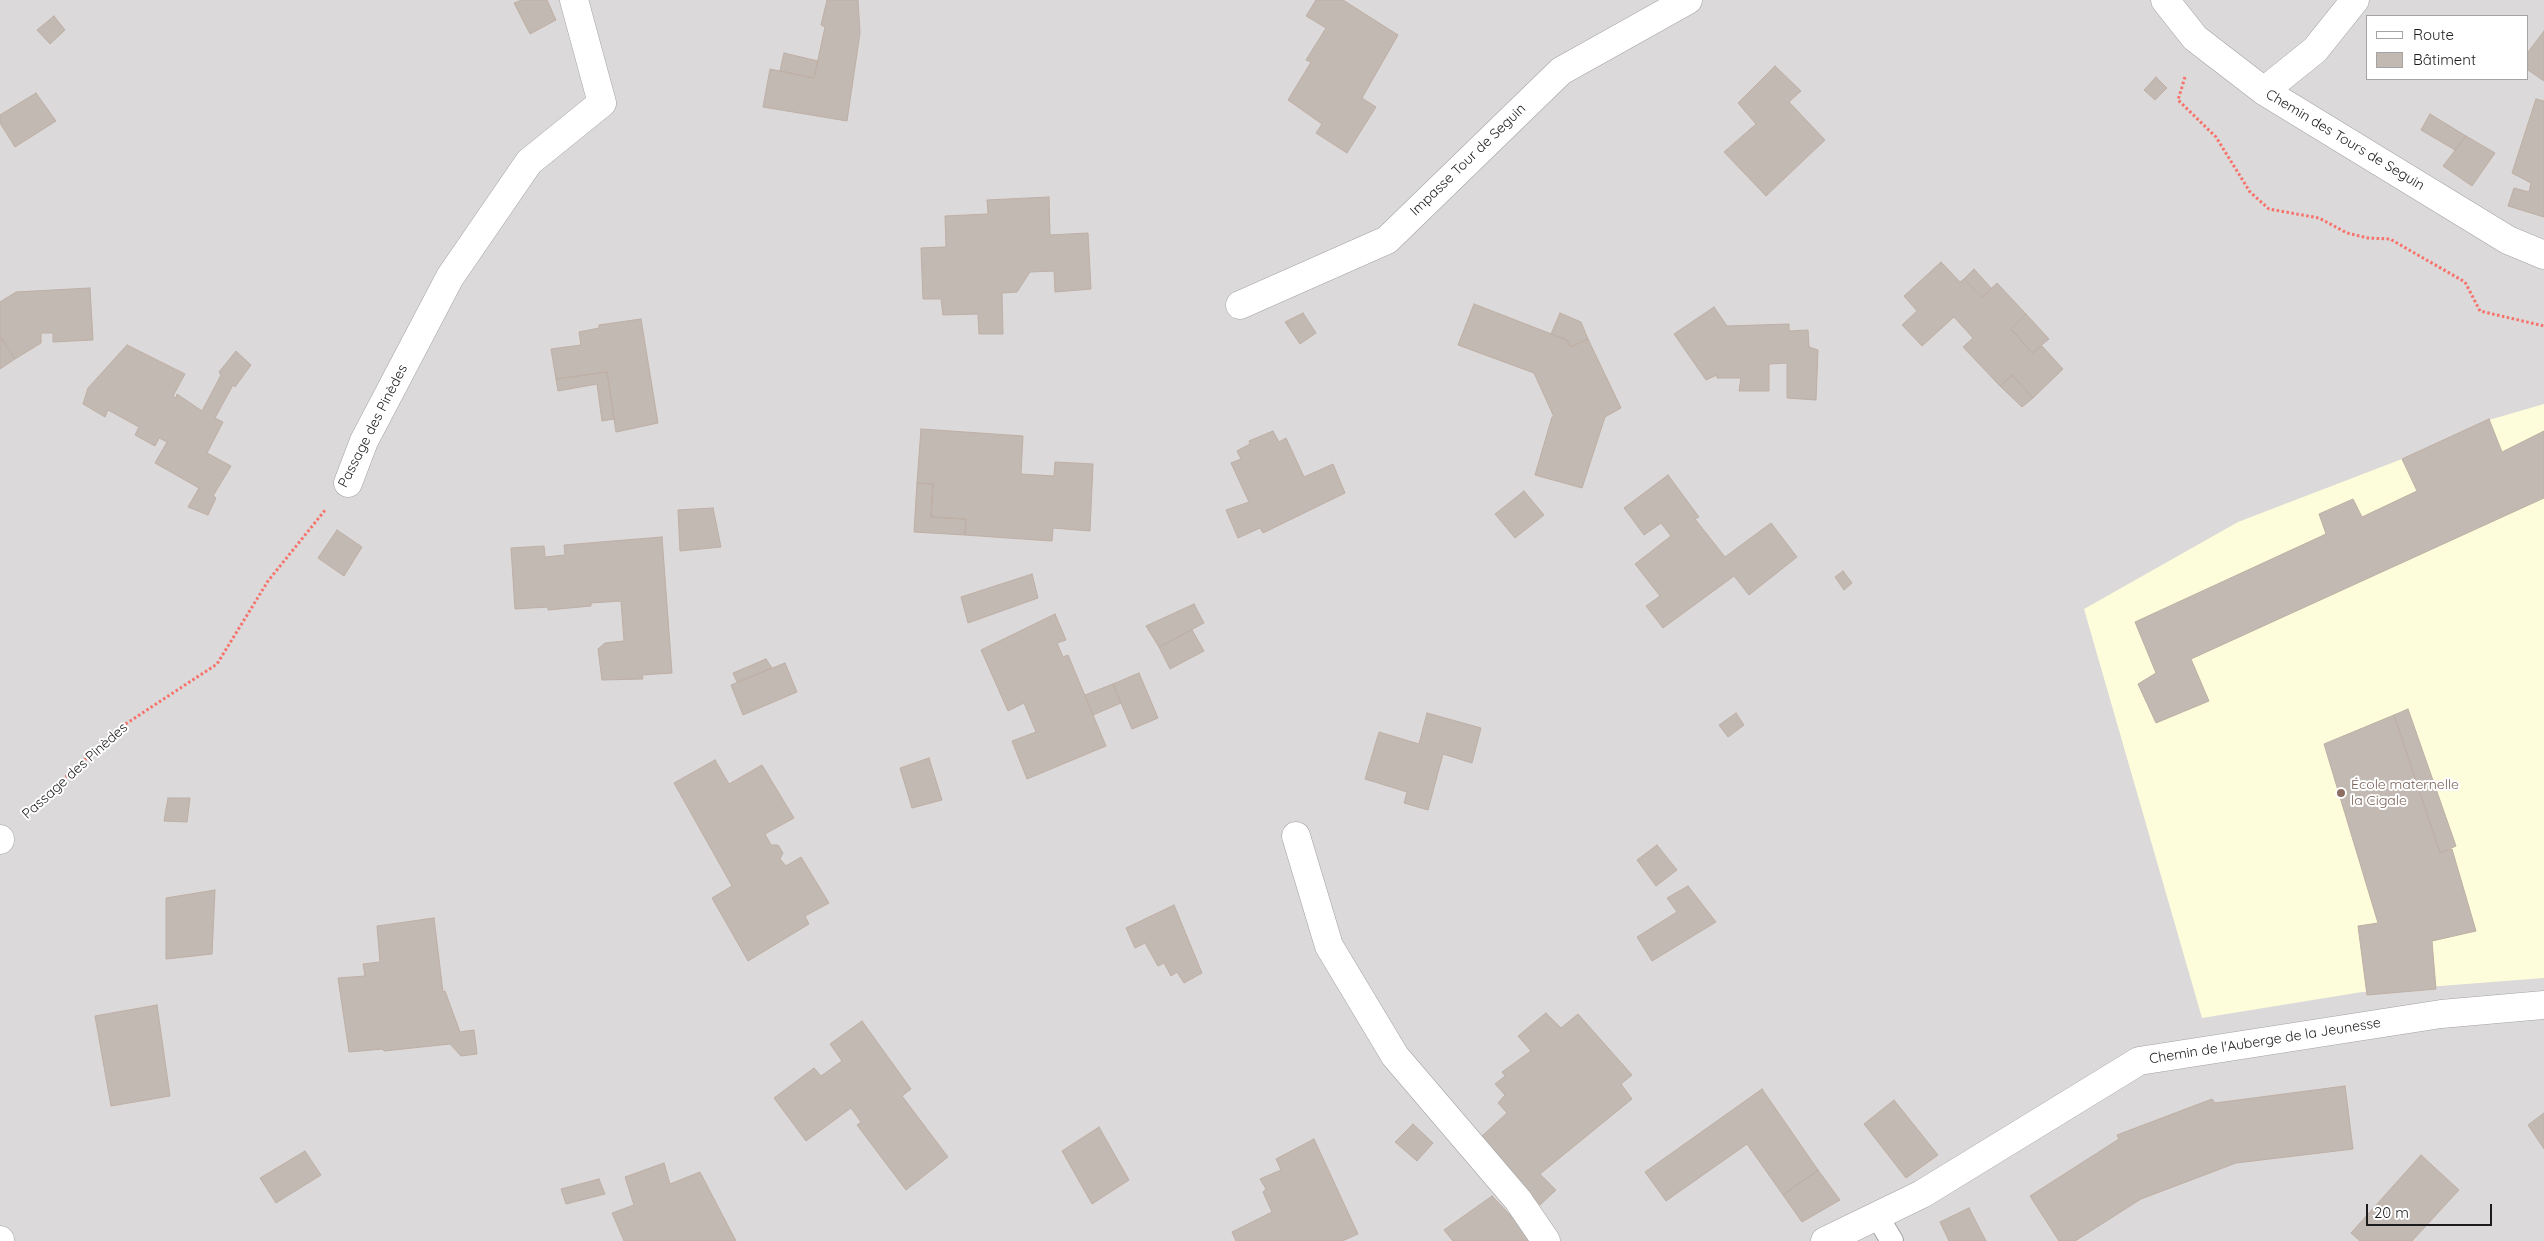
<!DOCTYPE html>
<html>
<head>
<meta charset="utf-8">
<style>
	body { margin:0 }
	#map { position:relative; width:2544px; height:1241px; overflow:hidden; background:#eee9e2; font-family:Quicksand,sans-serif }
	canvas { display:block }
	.legend { position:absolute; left:2366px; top:15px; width:162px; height:65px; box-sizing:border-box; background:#fff; border:1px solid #a4a4a4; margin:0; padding:6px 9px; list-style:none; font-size:15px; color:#1c1c1c }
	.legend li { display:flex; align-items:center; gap:10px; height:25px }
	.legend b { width:25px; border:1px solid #a4a4a4 }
	.scale { position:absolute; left:2366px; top:1204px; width:126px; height:22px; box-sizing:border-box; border:2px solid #1c1c1c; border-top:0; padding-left:6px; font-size:15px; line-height:18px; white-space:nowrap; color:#1c1c1c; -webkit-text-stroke:4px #fff; paint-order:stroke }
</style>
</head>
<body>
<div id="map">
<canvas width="2544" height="1241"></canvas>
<ul class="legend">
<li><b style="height:6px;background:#fff"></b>Route</li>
<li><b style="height:14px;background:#c2b9b2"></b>Bâtiment</li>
</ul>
<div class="scale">20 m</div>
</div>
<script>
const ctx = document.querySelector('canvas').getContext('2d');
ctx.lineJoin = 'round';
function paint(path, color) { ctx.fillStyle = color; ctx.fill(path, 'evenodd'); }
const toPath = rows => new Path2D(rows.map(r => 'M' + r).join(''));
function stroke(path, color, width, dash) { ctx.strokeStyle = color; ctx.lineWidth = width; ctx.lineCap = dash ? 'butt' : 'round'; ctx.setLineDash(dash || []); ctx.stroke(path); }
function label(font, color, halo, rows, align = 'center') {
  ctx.font = font + ' Quicksand,sans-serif'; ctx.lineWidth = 4; ctx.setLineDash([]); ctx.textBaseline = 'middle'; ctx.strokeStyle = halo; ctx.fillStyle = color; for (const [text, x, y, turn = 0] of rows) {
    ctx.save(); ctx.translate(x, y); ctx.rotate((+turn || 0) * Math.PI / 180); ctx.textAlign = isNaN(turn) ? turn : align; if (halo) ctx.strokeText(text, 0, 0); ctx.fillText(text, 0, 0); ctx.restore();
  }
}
const residential = toPath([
	[0,0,2544,0,2544,1241,0,1241],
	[2368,16,2528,16,2528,79,2368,79]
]);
const education = toPath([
	[2544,404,2544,978,2362,992,2202,1018,2084,609,2238,522,2402,459,2489,420]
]);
const building = toPath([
	[522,0,547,0,556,20,530,34,514,3,522,0],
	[827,0,858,0,860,33,847,121,763,107,770,69,814,78,825,27,821,25,827,0],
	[1316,0,1343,0,1398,35,1362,98,1376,107,1347,153,1316,133,1322,124,1288,100,1311,62,1306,60,1326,28,1306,16,1316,0],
	[54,16,65,30,50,44,37,30,54,16],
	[2544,31,2544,81,2528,70,2528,52,2544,31],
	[784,53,818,61,814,78,780,71,784,53],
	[1775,66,1801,91,1789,102,1825,140,1766,196,1724,152,1756,124,1738,103,1775,66],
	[2156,77,2167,88,2155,100,2144,90,2156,77],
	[36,93,56,121,15,147,0,123,0,115,36,93],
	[2536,99,2544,101,2544,217,2508,206,2514,188,2529,192,2531,183,2512,173,2536,99],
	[2430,114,2466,136,2455,150,2421,130,2430,114],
	[2466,136,2495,153,2472,186,2443,166,2466,136],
	[1049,197,1050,235,1088,233,1091,289,1055,292,1054,271,1030,272,1017,292,1002,293,1003,334,979,334,978,314,943,315,941,299,923,299,921,248,946,247,945,216,988,214,987,200,1049,197],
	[1941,262,1960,282,1964,279,1982,297,1997,283,2026,314,2011,329,2032,353,2042,346,2063,369,2033,398,2012,375,2000,386,1963,347,1973,338,1954,317,1922,346,1902,325,1917,311,1904,296,1941,262],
	[1974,269,1992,289,1982,297,1964,279,1974,269],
	[90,288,93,340,53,342,53,333,41,333,41,343,15,359,2,339,0,340,0,302,16,292,90,288],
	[1474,304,1567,340,1570,347,1588,339,1621,408,1605,417,1582,488,1535,475,1552,417,1554,417,1534,373,1458,345,1474,304],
	[1714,307,1727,326,1789,324,1789,331,1808,330,1809,347,1818,350,1816,400,1787,398,1787,363,1769,364,1769,391,1739,391,1741,378,1717,378,1717,375,1706,380,1674,334,1714,307],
	[1303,313,1316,333,1300,344,1285,322,1303,313],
	[1560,313,1581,322,1588,339,1570,347,1567,340,1551,334,1560,313],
	[2026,314,2049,339,2032,353,2011,329,2026,314],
	[641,319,658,423,616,432,607,372,556,379,551,349,581,345,579,332,599,328,599,325,641,319],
	[2,339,15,359,0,369,0,340,2,339],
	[127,345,185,374,173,396,176,398,177,394,202,411,221,375,219,372,236,351,251,365,235,387,233,385,215,418,223,422,207,453,231,466,213,496,216,498,208,515,188,507,199,488,155,463,167,442,159,438,155,446,135,435,139,427,108,410,105,417,83,404,88,388,127,345],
	[607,372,614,419,602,421,597,384,558,391,556,379,607,372],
	[2012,375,2033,398,2022,407,2000,386,2012,375],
	[2489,419,2502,452,2544,431,2544,498,2191,659,2209,701,2156,723,2138,684,2156,673,2135,622,2326,534,2319,514,2353,499,2362,517,2417,491,2402,459,2489,419],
	[921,429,1023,436,1021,474,1054,476,1055,462,1093,464,1090,531,1053,528,1052,541,965,535,966,519,931,517,933,484,917,483,921,429],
	[1273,431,1279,442,1286,438,1304,477,1333,464,1345,493,1263,533,1260,528,1238,538,1226,510,1249,502,1231,463,1241,459,1237,451,1250,444,1249,441,1273,431],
	[1668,475,1699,517,1695,519,1725,557,1771,523,1797,557,1749,595,1734,576,1663,628,1646,606,1660,596,1635,564,1671,536,1661,523,1644,535,1624,508,1668,475],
	[917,483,933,484,931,517,966,519,965,535,914,532,917,483],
	[1524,491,1544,515,1515,538,1495,514,1524,491],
	[713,508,721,547,680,551,678,510,713,508],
	[337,530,362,547,344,576,318,558,337,530],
	[662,537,672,673,642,675,643,679,602,680,598,649,605,643,624,641,621,601,591,603,591,606,548,610,548,607,515,609,511,548,544,546,545,557,565,555,564,545,662,537],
	[1843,571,1852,583,1844,590,1835,577,1843,571],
	[1032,574,1038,598,968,623,961,597,1032,574],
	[1194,604,1204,623,1159,647,1146,626,1194,604],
	[1055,614,1066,640,1057,643,1063,657,1068,655,1106,746,1027,779,1012,741,1036,732,1024,703,1008,711,981,650,1055,614],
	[1192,630,1204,651,1170,669,1159,647,1192,630],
	[766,659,772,668,737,682,733,673,766,659],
	[785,663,797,692,743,715,731,685,785,663],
	[1139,673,1158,718,1132,729,1113,684,1139,673],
	[1113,684,1121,703,1093,715,1085,695,1113,684],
	[2408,709,2456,846,2440,853,2394,715,2408,709],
	[1427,713,1481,728,1472,763,1443,754,1428,810,1404,803,1407,792,1365,779,1379,732,1419,744,1427,713],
	[1736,713,1744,725,1728,737,1719,725,1736,713],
	[2394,715,2440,853,2452,849,2476,931,2432,941,2436,989,2367,995,2358,926,2378,923,2324,744,2394,715],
	[929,758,942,800,912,808,900,768,929,758],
	[715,760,729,784,762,765,794,818,765,834,771,845,778,845,780,848,783,853,780,859,786,866,801,857,829,903,805,916,809,924,748,961,712,898,732,886,674,783,715,760],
	[168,798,190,798,187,822,164,821,168,798],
	[1657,845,1677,870,1656,886,1637,860,1657,845],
	[1688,886,1716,922,1652,961,1637,937,1677,912,1667,898,1688,886],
	[215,890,212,954,166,959,166,898,215,890],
	[1174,905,1202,973,1184,983,1177,972,1171,976,1164,963,1158,966,1145,943,1135,948,1126,928,1174,905],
	[434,918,443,992,445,991,460,1032,474,1030,477,1054,461,1056,450,1044,384,1051,383,1049,349,1052,338,978,365,976,363,964,380,962,377,926,434,918],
	[157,1005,170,1096,111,1106,95,1016,157,1005],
	[1546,1013,1561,1028,1578,1014,1632,1075,1621,1084,1632,1099,1540,1174,1556,1190,1540,1205,1481,1137,1507,1113,1498,1103,1505,1095,1495,1084,1505,1076,1502,1072,1531,1051,1518,1036,1546,1013],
	[862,1021,911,1089,902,1096,948,1157,906,1190,857,1125,861,1122,851,1108,806,1141,774,1098,814,1068,821,1076,842,1061,830,1044,862,1021],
	[2345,1086,2353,1149,2236,1163,2141,1199,2075,1241,2059,1241,2030,1196,2119,1139,2117,1135,2212,1099,2215,1103,2345,1086],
	[1762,1089,1818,1170,1783,1195,1747,1144,1666,1201,1645,1172,1762,1089],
	[1894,1100,1938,1155,1906,1178,1864,1124,1894,1100],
	[2544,1113,2544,1149,2528,1125,2544,1113],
	[1413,1124,1433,1143,1417,1161,1395,1142,1413,1124],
	[1099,1127,1129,1180,1092,1204,1062,1151,1099,1127],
	[1314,1139,1358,1234,1342,1241,1236,1241,1232,1232,1272,1212,1263,1192,1266,1189,1260,1179,1281,1170,1276,1159,1314,1139],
	[305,1151,321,1175,276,1203,260,1178,305,1151],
	[2421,1155,2459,1190,2412,1241,2360,1241,2351,1233,2421,1155],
	[664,1163,670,1184,700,1172,736,1241,624,1241,612,1213,634,1205,625,1177,664,1163],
	[1818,1170,1840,1200,1802,1222,1783,1195,1818,1170],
	[599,1179,605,1194,566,1204,561,1189,599,1179],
	[1492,1196,1532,1238,1529,1241,1453,1241,1444,1230,1492,1196],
	[1969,1208,1986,1241,1949,1241,1940,1222,1969,1208]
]);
const path = toPath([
	[2185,77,2178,100,2216,137,2250,192,2269,209,2319,218,2347,233,2368,238,2390,239,2465,282,2480,311,2544,326],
	[25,814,121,727,217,664,268,581,326,509]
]);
const service = toPath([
	[1877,1216,1892,1241]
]);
const minor = toPath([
	[2165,0,2195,38,2264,91,2508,240,2544,255],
	[2264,91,2315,50,2355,0],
	[1240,305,1387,240,1561,71,1688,0],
	[348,483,364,441,450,277,529,162,602,103,574,0],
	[1296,836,1329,946,1395,1056,1518,1200,1546,1241],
	[0,840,0,839],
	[0,1240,0,1241],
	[1825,1241,1922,1194,2139,1061,2441,1014,2544,1005]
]);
const markers = [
	[2341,793,5,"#8d6e63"]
];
const streetNames = [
	["Chemin des Tours de Seguin",2345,140,31],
	["Impasse Tour de Seguin",1468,160,-44],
	["Passage des Pinèdes",373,426,-63],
	["Passage des Pinèdes",75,771,-42],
	["Chemin de l'Auberge de la Jeunesse",2265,1041,-9]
];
const educationNames = [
	["École maternelle",2351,785],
	["la Cigale",2351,801]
];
paint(residential, '#dbd9d9');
paint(education, '#fefddb');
paint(building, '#c2b9b2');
stroke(building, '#bfafa5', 1);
stroke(service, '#a3a3a3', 24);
stroke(minor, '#a3a3a3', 29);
stroke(path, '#f7726a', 3, [2.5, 2.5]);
stroke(service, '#fff', 22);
stroke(minor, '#fff', 28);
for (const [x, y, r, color] of markers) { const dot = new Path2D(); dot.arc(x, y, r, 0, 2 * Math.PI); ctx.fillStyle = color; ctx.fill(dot); stroke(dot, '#fff', 2); }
label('14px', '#1c1c1c', '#fff', streetNames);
label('14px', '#785e54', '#fff', educationNames, 'left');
</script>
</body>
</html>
